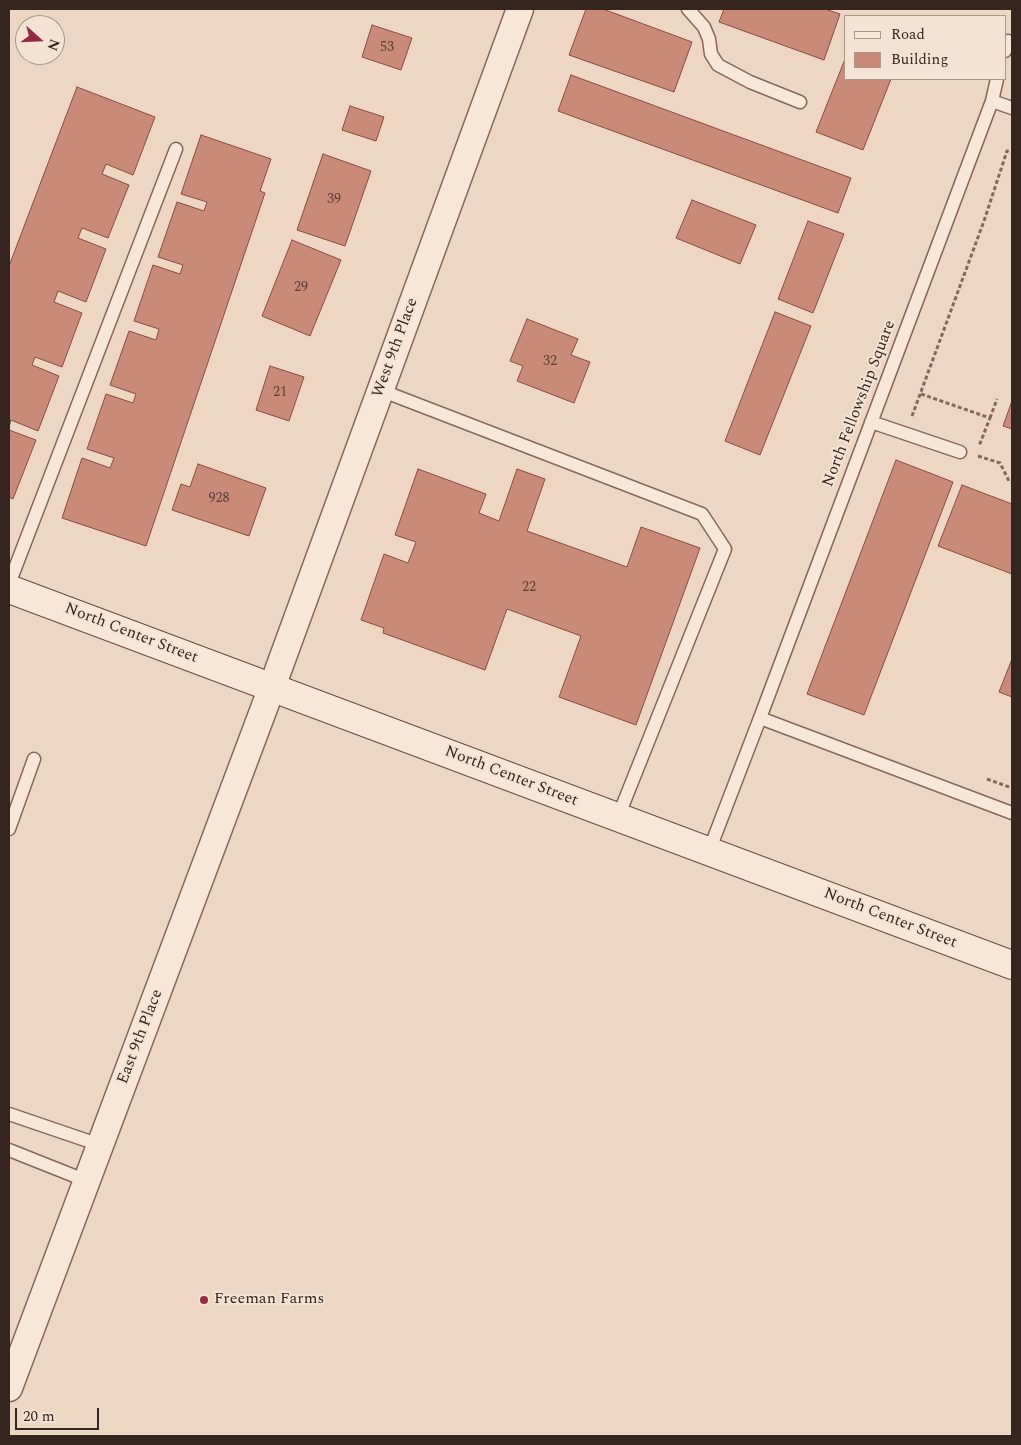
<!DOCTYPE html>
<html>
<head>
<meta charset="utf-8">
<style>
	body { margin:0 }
	#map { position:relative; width:1021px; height:1445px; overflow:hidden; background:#edd7c3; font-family:Spectral,serif }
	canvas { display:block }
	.frame { position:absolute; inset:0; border:10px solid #36251e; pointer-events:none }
	.legend { position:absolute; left:844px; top:15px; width:162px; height:65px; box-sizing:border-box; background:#f4e3d2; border:1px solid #a8978a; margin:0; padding:6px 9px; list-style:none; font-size:15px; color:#36251e }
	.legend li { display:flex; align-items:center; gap:10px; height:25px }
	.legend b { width:25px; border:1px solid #a8978a }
	.north { position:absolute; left:15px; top:15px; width:50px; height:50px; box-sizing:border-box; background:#f4e3d2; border:1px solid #a8978a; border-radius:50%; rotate:110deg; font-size:14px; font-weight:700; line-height:20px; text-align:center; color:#36251e }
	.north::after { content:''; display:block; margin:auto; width:18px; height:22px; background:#932c43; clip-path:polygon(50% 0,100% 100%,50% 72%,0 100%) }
	.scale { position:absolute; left:15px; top:1408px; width:84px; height:22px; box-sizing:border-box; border:2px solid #36251e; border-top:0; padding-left:6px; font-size:15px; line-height:18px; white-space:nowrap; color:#36251e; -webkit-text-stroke:4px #f4e3d2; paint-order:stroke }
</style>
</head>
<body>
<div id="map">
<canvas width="1021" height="1445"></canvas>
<div class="frame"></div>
<ul class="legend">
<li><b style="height:6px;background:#f8e6d6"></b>Road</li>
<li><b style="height:14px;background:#ca8a7a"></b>Building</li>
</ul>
<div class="north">N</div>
<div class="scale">20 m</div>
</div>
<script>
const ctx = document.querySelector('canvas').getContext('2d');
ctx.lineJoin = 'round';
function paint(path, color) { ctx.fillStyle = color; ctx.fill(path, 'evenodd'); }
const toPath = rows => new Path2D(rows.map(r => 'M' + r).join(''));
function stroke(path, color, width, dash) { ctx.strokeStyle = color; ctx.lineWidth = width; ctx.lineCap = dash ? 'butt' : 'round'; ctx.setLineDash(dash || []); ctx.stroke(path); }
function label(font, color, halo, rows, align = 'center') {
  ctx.font = font + ' Spectral,serif'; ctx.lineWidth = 4; ctx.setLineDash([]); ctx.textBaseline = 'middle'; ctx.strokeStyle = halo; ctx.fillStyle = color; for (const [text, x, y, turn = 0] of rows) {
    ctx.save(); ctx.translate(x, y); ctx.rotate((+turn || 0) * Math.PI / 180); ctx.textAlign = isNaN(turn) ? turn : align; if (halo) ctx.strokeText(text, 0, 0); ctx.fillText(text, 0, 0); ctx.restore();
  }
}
const building = toPath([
	[586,9,603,9,692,42,674,92,569,55,586,9],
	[724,9,825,9,840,14,824,60,719,22,724,9],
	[372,25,412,38,401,70,362,57,372,25],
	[845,59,845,79,891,79,863,150,816,132,845,59],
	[571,75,851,178,838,213,558,111,571,75],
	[77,87,155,117,133,175,106,164,102,174,129,185,108,238,82,228,78,238,106,249,86,302,58,291,54,302,82,313,62,367,35,357,32,365,59,376,38,431,11,420,9,427,9,266,77,87],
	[350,106,384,117,376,141,342,130,350,106],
	[201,135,271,159,260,191,265,193,146,546,62,518,82,458,110,468,114,458,87,449,106,394,133,403,136,394,110,385,129,331,156,340,159,329,134,321,153,265,180,274,183,265,158,257,177,202,204,211,207,202,181,194,201,135],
	[323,154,371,171,345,246,297,230,323,154],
	[692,200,756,225,740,264,676,238,692,200],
	[808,221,844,234,813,313,778,299,808,221],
	[292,240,341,260,310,336,262,316,292,240],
	[775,312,811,326,760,455,725,441,775,312],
	[527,319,578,339,571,355,590,362,574,403,517,381,523,366,510,361,527,319],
	[270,366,304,377,289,421,256,410,270,366],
	[1012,401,1012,429,1003,426,1012,401],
	[9,430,36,440,13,499,9,497,9,430],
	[896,460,953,482,864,715,807,694,896,460],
	[198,464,266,488,249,536,172,510,181,484,190,487,198,464],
	[418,469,486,494,479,513,499,521,517,469,545,479,527,531,627,567,641,527,700,548,636,725,559,697,581,636,507,609,485,670,383,633,384,628,361,620,384,554,408,563,416,542,395,535,418,469],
	[962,485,1012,504,1012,574,938,546,962,485],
	[1012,659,1012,697,999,692,1012,659]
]);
const path = toPath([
	[921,394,990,418,979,446],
	[912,416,984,221,1007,151,1012,153],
	[990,418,997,399],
	[978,456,1000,463,1009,481,1012,482],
	[987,779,1012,788]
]);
const lane = toPath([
	[688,9,704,27,709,39,711,54,718,65,750,82,800,102],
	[1005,51,1008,41],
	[992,101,997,79],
	[1012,108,992,101,760,718,1012,813],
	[380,390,702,514,725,549,618,817],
	[871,422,960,452],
	[9,584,176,149],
	[9,829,34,759],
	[709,851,760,718],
	[9,1114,100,1145],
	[9,1150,87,1181]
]);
const street = toPath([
	[9,1388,272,687,520,9]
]);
const secondary = toPath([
	[9,589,1012,965]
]);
const markers = [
	[204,1300,5,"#932c43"]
];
const numberNames = [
	["53",387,48],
	["39",334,200],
	["29",301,288],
	["32",550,362],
	["21",280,393],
	["928",219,499],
	["22",529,588]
];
const streetNames = [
	["West 9th Place",396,348,-70],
	["North Fellowship Square",860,404,-69],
	["North Center Street",131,634,21],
	["North Center Street",511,777,21],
	["North Center Street",890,919,21],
	["East 9th Place",141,1037,-69]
];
const poiNames = [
	["Freeman Farms",214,1300]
];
paint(building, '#ca8a7a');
stroke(building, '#854d41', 1);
stroke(lane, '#86685a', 15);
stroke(street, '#86685a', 29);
stroke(secondary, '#684a3e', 30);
stroke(path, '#86685a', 3, [4, 2.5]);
stroke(lane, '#f8e6d6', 12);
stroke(street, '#f8e6d6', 26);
stroke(secondary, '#f8e6d6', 28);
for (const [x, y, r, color] of markers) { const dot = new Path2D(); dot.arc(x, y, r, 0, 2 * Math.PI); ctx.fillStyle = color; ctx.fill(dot); stroke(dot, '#f4e3d2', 2); }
label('14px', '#5b3e35', null, numberNames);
label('16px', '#36251e', '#f4e3d2', streetNames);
label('16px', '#36251e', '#f4e3d2', poiNames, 'left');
</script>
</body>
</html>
